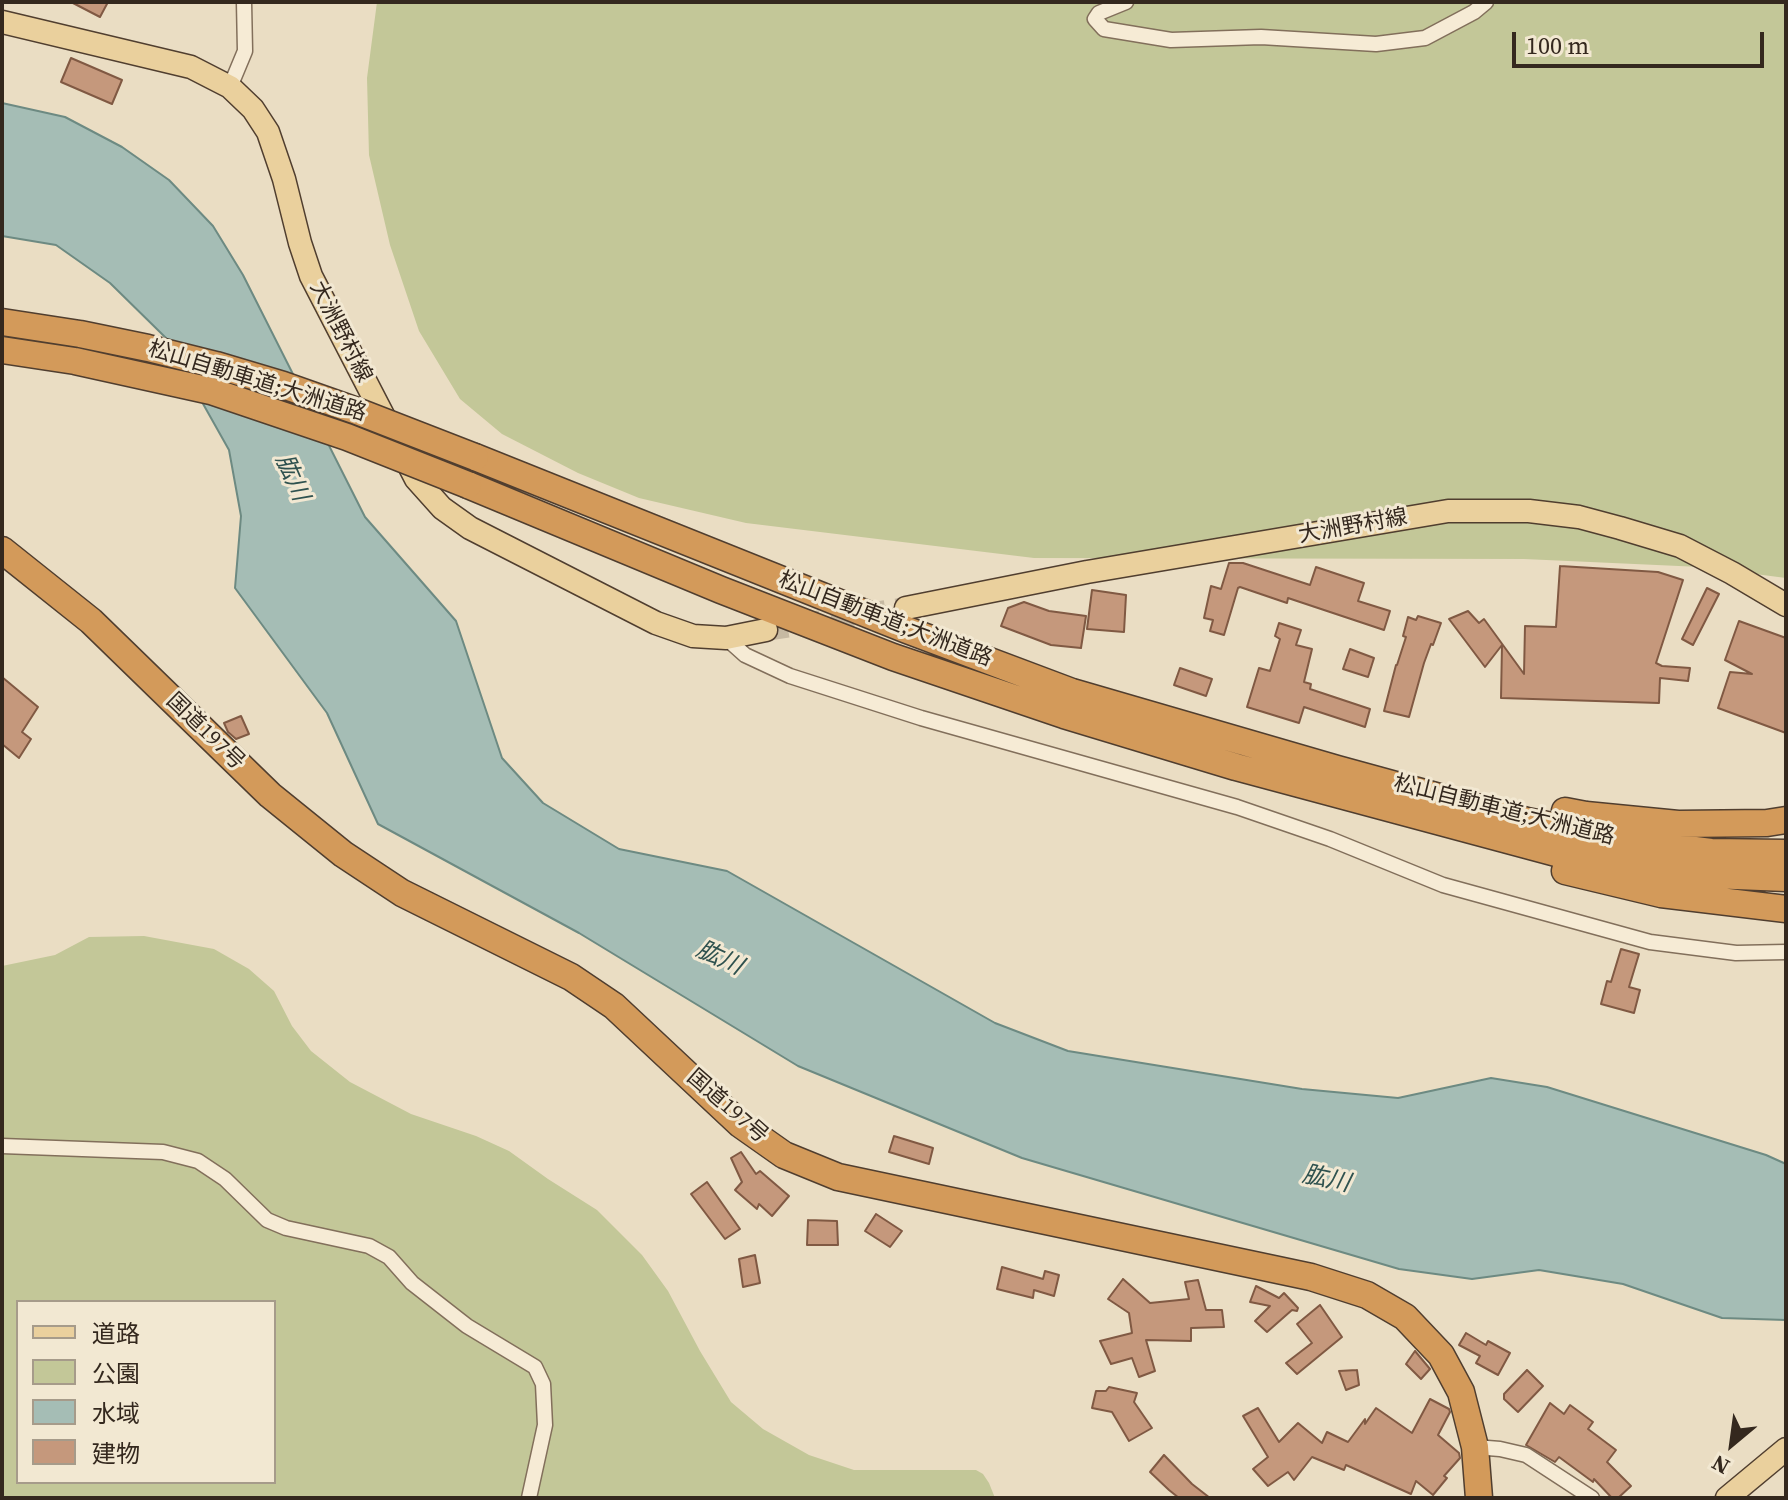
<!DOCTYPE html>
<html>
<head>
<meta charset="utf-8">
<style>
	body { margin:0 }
	#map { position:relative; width:1788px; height:1500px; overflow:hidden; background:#eaddc3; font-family:"Source Serif 4","Noto Sans JP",serif }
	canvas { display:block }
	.frame { position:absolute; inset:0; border:4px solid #34281e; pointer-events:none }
	.legend { position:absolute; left:16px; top:1300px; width:260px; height:184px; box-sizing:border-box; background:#f2e8d2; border:2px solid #a69b8a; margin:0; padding:10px 14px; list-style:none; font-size:24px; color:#34281e }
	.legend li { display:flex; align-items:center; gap:16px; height:40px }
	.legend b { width:40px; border:2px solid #a69b8a }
	.north { position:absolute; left:1692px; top:1404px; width:80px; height:80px; -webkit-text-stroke:6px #f2e8d2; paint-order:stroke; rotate:209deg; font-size:22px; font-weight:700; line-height:32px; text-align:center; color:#34281e }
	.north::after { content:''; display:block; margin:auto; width:28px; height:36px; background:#34281e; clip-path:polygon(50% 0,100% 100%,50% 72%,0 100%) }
	.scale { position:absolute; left:1512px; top:32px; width:252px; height:36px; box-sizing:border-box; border:4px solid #34281e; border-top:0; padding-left:10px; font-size:24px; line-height:28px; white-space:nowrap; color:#34281e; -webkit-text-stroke:6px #f2e8d2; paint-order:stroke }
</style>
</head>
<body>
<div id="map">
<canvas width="1788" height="1500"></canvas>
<div class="frame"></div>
<ul class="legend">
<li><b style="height:10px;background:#ead09d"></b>道路</li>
<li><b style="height:22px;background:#c3c798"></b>公園</li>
<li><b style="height:22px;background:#a5bdb5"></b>水域</li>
<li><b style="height:22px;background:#c5987c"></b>建物</li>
</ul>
<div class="north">N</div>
<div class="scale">100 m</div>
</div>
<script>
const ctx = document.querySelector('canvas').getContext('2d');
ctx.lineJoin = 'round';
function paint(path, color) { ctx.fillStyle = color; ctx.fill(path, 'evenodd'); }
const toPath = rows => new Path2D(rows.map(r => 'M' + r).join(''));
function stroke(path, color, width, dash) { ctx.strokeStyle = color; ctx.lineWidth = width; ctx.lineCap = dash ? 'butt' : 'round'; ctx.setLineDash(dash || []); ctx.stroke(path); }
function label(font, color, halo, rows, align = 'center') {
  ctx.font = font + ' "Source Serif 4","Noto Sans JP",serif'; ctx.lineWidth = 6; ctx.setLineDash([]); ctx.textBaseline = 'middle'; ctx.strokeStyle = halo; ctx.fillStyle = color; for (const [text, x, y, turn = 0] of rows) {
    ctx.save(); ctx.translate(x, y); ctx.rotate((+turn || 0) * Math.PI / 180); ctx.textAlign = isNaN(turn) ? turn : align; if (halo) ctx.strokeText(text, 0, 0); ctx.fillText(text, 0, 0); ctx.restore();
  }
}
const green = toPath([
	[377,2,1786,2,1786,578,1701,567,1524,559,1034,558,746,523,639,498,578,473,502,434,460,399,419,331,390,245,369,155,367,78],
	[144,936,214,949,249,969,274,991,292,1026,311,1051,350,1082,411,1114,476,1136,509,1151,548,1179,597,1210,642,1255,668,1291,700,1351,731,1402,763,1429,809,1455,854,1470,976,1470,983,1474,989,1483,995,1498,2,1498,2,966,55,955,89,937],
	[18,1302,274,1302,274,1482,18,1482]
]);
const water = toPath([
	[2,103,65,117,122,147,169,180,213,226,243,275,365,517,456,621,502,758,543,803,619,849,727,871,995,1023,1068,1051,1302,1089,1398,1098,1491,1078,1547,1087,1766,1155,1786,1164,1786,1320,1722,1318,1623,1284,1539,1270,1472,1279,1399,1269,1022,1158,798,1066,579,933,378,824,327,713,235,588,241,516,229,450,166,338,110,283,56,245,2,236,2,103]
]);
const building = toPath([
	[71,2,108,2,100,17,71,2],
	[71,58,122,80,112,104,61,82,71,58],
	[1229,563,1243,563,1310,585,1316,567,1364,583,1358,601,1390,611,1384,630,1288,598,1287,603,1240,587,1238,588,1224,635,1210,631,1213,620,1204,618,1211,586,1221,589,1229,563],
	[1560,566,1658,572,1683,580,1656,663,1662,666,1690,668,1688,681,1660,678,1659,703,1501,698,1502,645,1485,667,1449,619,1468,611,1479,623,1484,619,1524,674,1525,626,1556,627,1560,566],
	[1707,588,1719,594,1693,645,1682,639,1707,588],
	[1092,590,1126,595,1124,632,1087,629,1092,590],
	[1024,602,1049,611,1086,616,1081,648,1051,645,1001,626,1008,608,1024,602],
	[1418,616,1441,623,1433,645,1431,644,1424,663,1409,717,1384,711,1396,665,1397,665,1406,637,1403,636,1408,617,1416,620,1418,616],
	[1739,621,1786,638,1786,733,1718,708,1730,672,1752,674,1725,660,1739,621],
	[1279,623,1301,630,1296,645,1312,649,1304,682,1311,684,1310,689,1370,709,1365,727,1304,707,1299,723,1247,707,1259,668,1270,671,1280,639,1275,636,1279,623],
	[1350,649,1374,658,1368,677,1343,669,1350,649],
	[1180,668,1212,679,1206,696,1174,685,1180,668],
	[2,677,38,707,22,732,31,739,19,758,2,744,2,677],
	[241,716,249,734,236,739,228,732,224,723,241,716],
	[1621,949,1639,954,1629,987,1640,990,1634,1013,1601,1004,1607,981,1611,982,1621,949],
	[894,1136,933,1148,929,1164,889,1152,894,1136],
	[741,1152,756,1174,760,1171,789,1196,772,1216,759,1204,757,1209,735,1190,742,1182,731,1158,741,1152],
	[707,1182,740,1229,725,1239,691,1194,707,1182],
	[876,1214,902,1231,890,1247,865,1231,876,1214],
	[808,1220,837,1221,838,1245,807,1245,808,1220],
	[755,1255,760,1283,743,1287,739,1259,755,1255],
	[1002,1267,1043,1279,1045,1271,1059,1275,1054,1296,1034,1290,1033,1298,997,1289,1002,1267],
	[1123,1279,1150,1303,1189,1299,1185,1282,1198,1280,1206,1310,1222,1310,1224,1327,1191,1328,1191,1341,1146,1340,1155,1371,1139,1377,1132,1358,1111,1364,1100,1341,1132,1333,1129,1313,1108,1299,1123,1279],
	[1256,1286,1279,1298,1284,1293,1298,1308,1297,1311,1292,1310,1267,1332,1255,1321,1270,1306,1250,1302,1256,1286],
	[1320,1305,1342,1337,1297,1374,1286,1363,1312,1343,1297,1324,1320,1305],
	[1466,1333,1486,1345,1488,1341,1510,1353,1498,1375,1476,1363,1480,1356,1459,1345,1466,1333],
	[1415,1351,1430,1369,1421,1379,1406,1364,1415,1351],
	[1357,1370,1359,1385,1346,1390,1339,1371,1357,1370],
	[1527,1370,1543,1386,1518,1412,1504,1399,1504,1394,1527,1370],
	[1109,1387,1137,1393,1134,1402,1152,1428,1129,1441,1112,1412,1092,1408,1096,1391,1106,1391,1109,1387],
	[1430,1399,1449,1409,1450,1412,1438,1435,1459,1453,1460,1458,1444,1476,1447,1478,1433,1495,1416,1481,1411,1494,1346,1465,1344,1470,1312,1457,1294,1480,1288,1472,1268,1486,1253,1469,1268,1457,1243,1416,1258,1408,1279,1442,1298,1423,1322,1443,1327,1432,1348,1442,1365,1419,1365,1424,1376,1408,1412,1433,1430,1399],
	[1550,1403,1564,1414,1570,1405,1593,1422,1588,1429,1616,1450,1607,1462,1631,1486,1618,1498,1612,1498,1594,1479,1593,1482,1559,1457,1555,1462,1526,1445,1550,1403],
	[1164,1455,1192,1484,1210,1498,1179,1498,1169,1490,1150,1472,1164,1455]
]);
const primaryTunnel = toPath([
	[766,630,906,608]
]);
const street = toPath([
	[1126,2,1099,13,1095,19,1104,29,1171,40,1261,37,1376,44,1425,38,1474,12,1486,2],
	[230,87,245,51,244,2],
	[726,638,745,655,790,676,921,718,1237,807,1330,839,1443,885,1650,942,1736,953,1786,952],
	[2,1146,163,1152,198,1161,225,1179,267,1220,286,1228,369,1246,389,1257,412,1283,467,1326,535,1367,543,1384,545,1425,529,1498],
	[1475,1447,1500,1449,1526,1455,1592,1498]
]);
const primary = toPath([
	[2,22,191,67,230,87,253,109,268,132,284,179,300,243,311,276,416,479,442,508,470,528,656,623,693,636,726,638,766,630],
	[906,608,1087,572,1448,511,1529,511,1579,517,1620,528,1680,546,1732,573,1786,605],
	[1727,1498,1786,1449]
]);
const highway = toPath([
	[475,457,907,630,1072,692,1337,769,1527,821,1631,842,1711,852,1786,853],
	[468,485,721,590,893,657,1064,715,1236,767,1556,853,1628,866,1711,875,1786,878],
	[2,550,91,621,270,795,343,854,402,893,571,977,614,1006,740,1124,784,1155,838,1177,1311,1277,1367,1295,1405,1317,1441,1355,1461,1392,1475,1447,1479,1498],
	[1565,811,1586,815,1678,824,1767,823,1786,820],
	[1565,871,1661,894,1786,909]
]);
const highwayBridge = toPath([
	[2,322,80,334,148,348,216,365,283,385,354,410,475,457],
	[2,350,75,361,211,391,347,437,468,485]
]);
const streetNames = [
	["大洲野村線",340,332,63],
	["松山自動車道;大洲道路",257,382,17],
	["大洲野村線",1353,527,-10],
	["松山自動車道;大洲道路",885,620,21],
	["国道197号",205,732,44],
	["松山自動車道;大洲道路",1504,811,14],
	["国道197号",727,1107,41]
];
const waterNames = [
	["肱川",291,478,66],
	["肱川",719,959,25],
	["肱川",1326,1180,12]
];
paint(green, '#c3c798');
paint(water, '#a5bdb5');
stroke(water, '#6d8a82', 2);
paint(building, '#c5987c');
stroke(building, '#805943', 2);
stroke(primaryTunnel, '#c6b9a2', 22, [22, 11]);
stroke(street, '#826f5b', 17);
stroke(primary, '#503e2f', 25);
stroke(highway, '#503e2f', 29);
stroke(street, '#f6ebd5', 14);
stroke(primary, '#ead09d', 22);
stroke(highway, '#d39a5a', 26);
stroke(highwayBridge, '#503e2f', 29, []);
stroke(highwayBridge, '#d39a5a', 26);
label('22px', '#34281e', '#f2e8d2', streetNames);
label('italic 24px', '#2f524f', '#f2e8d2', waterNames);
</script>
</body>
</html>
